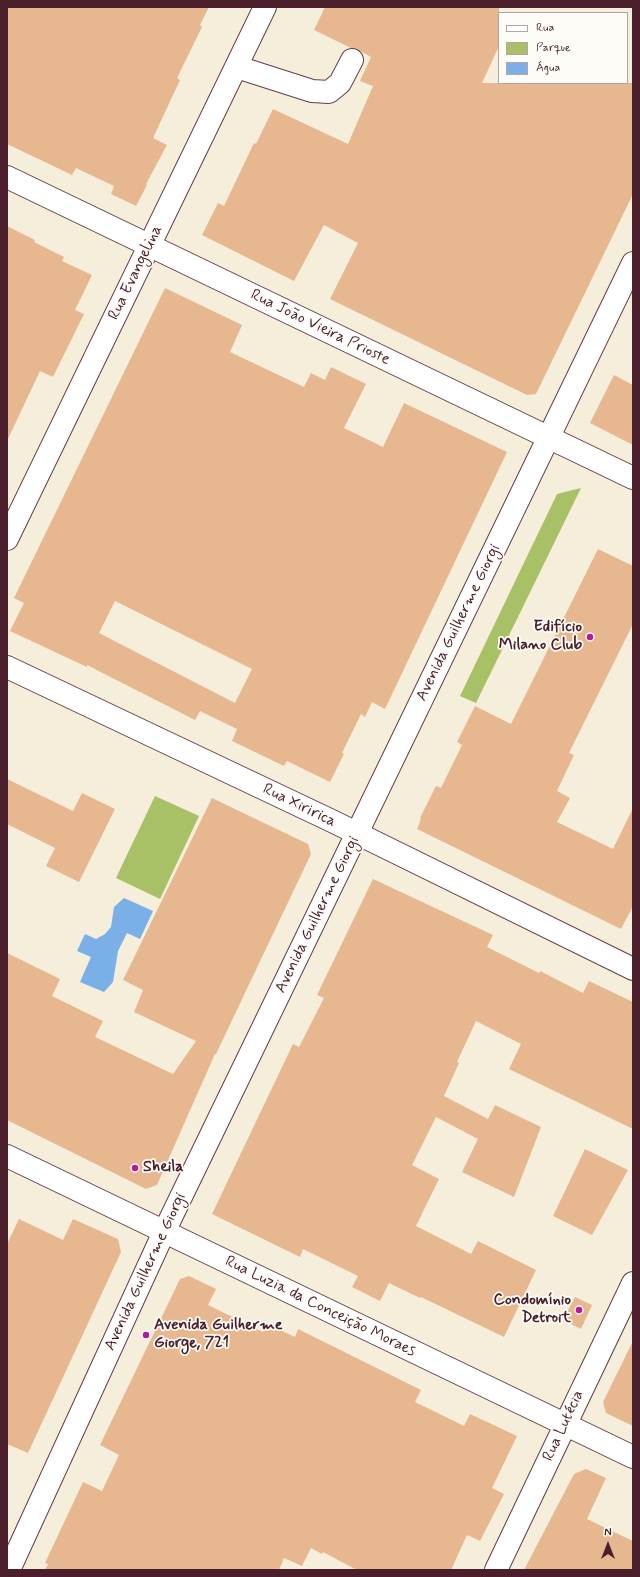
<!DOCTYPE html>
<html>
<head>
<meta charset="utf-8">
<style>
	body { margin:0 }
	#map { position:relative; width:640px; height:1577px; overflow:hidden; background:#f4eedb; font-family:Mynerve,sans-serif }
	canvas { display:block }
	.frame { position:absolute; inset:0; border:8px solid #4a1f2b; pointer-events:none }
	.legend { position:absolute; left:498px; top:12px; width:130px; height:72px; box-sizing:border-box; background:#fdfcf7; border:1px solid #b5a4a5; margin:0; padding:5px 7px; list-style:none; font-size:12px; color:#4a1f2b }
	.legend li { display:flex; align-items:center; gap:8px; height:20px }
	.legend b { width:20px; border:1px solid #b5a4a5 }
	.north { position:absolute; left:588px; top:1525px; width:40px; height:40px; -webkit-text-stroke:3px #fdfcf7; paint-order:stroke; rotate:0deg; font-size:11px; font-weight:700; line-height:16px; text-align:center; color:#4a1f2b }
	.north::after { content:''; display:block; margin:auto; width:14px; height:18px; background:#4a1f2b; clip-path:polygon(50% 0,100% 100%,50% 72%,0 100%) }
</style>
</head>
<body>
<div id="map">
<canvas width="640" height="1577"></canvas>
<div class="frame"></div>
<ul class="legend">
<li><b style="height:5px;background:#fff"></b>Rua</li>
<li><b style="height:11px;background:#a9c166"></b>Parque</li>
<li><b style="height:11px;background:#7aafe8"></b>Água</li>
</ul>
<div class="north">N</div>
</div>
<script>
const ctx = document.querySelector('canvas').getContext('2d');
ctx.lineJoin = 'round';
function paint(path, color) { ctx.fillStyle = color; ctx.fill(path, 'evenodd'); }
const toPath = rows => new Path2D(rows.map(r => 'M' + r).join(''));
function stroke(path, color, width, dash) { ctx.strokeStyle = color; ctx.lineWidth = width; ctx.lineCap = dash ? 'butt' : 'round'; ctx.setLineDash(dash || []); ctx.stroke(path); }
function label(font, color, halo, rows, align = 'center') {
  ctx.font = font + ' Mynerve,sans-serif'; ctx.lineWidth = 3.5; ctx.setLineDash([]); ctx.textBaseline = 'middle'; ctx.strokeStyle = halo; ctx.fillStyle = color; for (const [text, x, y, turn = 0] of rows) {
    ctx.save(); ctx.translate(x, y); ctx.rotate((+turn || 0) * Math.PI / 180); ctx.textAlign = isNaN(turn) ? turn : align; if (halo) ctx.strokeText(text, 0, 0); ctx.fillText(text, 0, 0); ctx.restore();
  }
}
const green = toPath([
	[581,488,476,703,460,696,557,494],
	[155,796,199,816,160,899,116,878]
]);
const water = toPath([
	[124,898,153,911,140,939,127,933,118,951,113,982,104,992,80,982,91,957,77,951,85,934,96,939,105,934,111,927,114,907]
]);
const building = toPath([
	[7,7,209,7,200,25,202,27,177,78,180,80,153,138,167,145,146,184,147,185,136,206,111,194,114,186,76,168,72,175,7,144],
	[325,7,499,7,499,46,482,83,633,83,633,194,536,394,527,395,330,299,358,243,324,225,294,281,202,235,218,203,224,206,254,143,256,144,273,109,348,144,373,86,360,81,371,57,357,49,351,48,314,30],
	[7,226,35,240,34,242,64,257,62,261,92,275,75,310,84,314,53,377,40,371,7,441],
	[165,288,242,325,230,352,304,387,311,373,325,380,331,367,366,384,344,428,383,447,404,403,507,452,385,709,372,702,365,717,361,714,342,753,344,754,330,782,287,761,284,766,232,741,237,729,200,711,195,720,87,665,87,667,10,631,24,603,14,598],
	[115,601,252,669,235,703,99,633],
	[614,375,633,385,633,445,590,423],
	[598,549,633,566,633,624,569,753,574,755,557,791,570,798,557,822,613,849,633,808,633,906,621,929,417,829,421,819,420,818,436,786,441,788,462,745,457,742,475,706,511,724],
	[7,779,73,811,82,793,115,809,79,882,46,866,55,848,7,824],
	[212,798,308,844,311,854,216,1054,215,1054,157,1185,146,1189,7,1120,7,953,60,979,52,996,103,1021,95,1037,173,1074,196,1041,134,1012,143,990,123,980],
	[373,879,493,935,487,947,539,973,540,971,583,993,589,981,633,1002,633,1129,509,1069,521,1044,476,1021,457,1062,459,1063,444,1096,488,1119,495,1105,541,1127,514,1197,462,1172,478,1139,436,1117,412,1165,439,1179,416,1226,471,1254,478,1241,536,1270,504,1337,421,1297,420,1298,389,1283,380,1301,352,1287,358,1276,303,1249,300,1257,212,1214,293,1044,299,1047,324,998,317,995],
	[585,1149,628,1170,592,1235,553,1216],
	[19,1219,63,1240,73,1219,118,1239,121,1252,28,1453,7,1444,7,1244],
	[189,1276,216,1289,208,1305,263,1332,267,1324,295,1337,298,1329,421,1390,415,1402,464,1426,470,1414,517,1436,492,1488,504,1494,480,1541,467,1535,451,1570,357,1570,323,1552,322,1554,311,1548,302,1566,284,1558,279,1570,45,1570,48,1564,45,1563,83,1482,102,1491,119,1455,100,1445,180,1279],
	[575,1297,592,1305,581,1329,563,1320],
	[633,1341,633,1426,606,1413,603,1402],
	[586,1469,606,1478,587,1519,633,1541,633,1570,524,1570,574,1474]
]);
const minor = toPath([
	[237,67,312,91,329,92,340,83,352,60],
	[7,177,633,478],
	[7,539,265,7],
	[7,667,332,821,633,969],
	[7,1156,633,1457],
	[9,1570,164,1232,633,263],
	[496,1570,633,1283]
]);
const markers = [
	[590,637,4,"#b5179e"],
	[135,1168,4,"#b5179e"],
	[579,1310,4,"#b5179e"],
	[146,1335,4,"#b5179e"]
];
const streetNames = [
	["Rua Evangelina",136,273,-64],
	["Rua João Vieira Prioste",320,328,26],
	["Avenida Guilherme Giorgi",459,623,-64],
	["Rua Xiririca",299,806,26],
	["Avenida Guilherme Giorgi",318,915,-64],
	["Avenida Guilherme Giorgi",146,1272,-65],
	["Rua Luzia da Conceição Moraes",320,1307,26],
	["Rua Lutécia",564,1426,-65]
];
const poiNames = [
	["Edifício",582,628],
	["Milano Club",582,646],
	["Sheila",143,1168,"left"],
	["Condomínio",571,1301],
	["Detroit",571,1319],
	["Avenida Guilherme",154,1326,"left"],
	["Giorge, 721",154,1344,"left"]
];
paint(green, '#a9c166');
paint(water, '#7aafe8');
paint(building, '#e7b88f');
stroke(minor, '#643e45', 24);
stroke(minor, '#fff', 22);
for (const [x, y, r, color] of markers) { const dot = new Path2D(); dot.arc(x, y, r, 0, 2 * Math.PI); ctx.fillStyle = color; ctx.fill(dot); stroke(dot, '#fdfcf7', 1.5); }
label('16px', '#4a1f2b', '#fdfcf7', streetNames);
label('bold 16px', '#4a1f2b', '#fdfcf7', poiNames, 'right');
</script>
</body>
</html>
